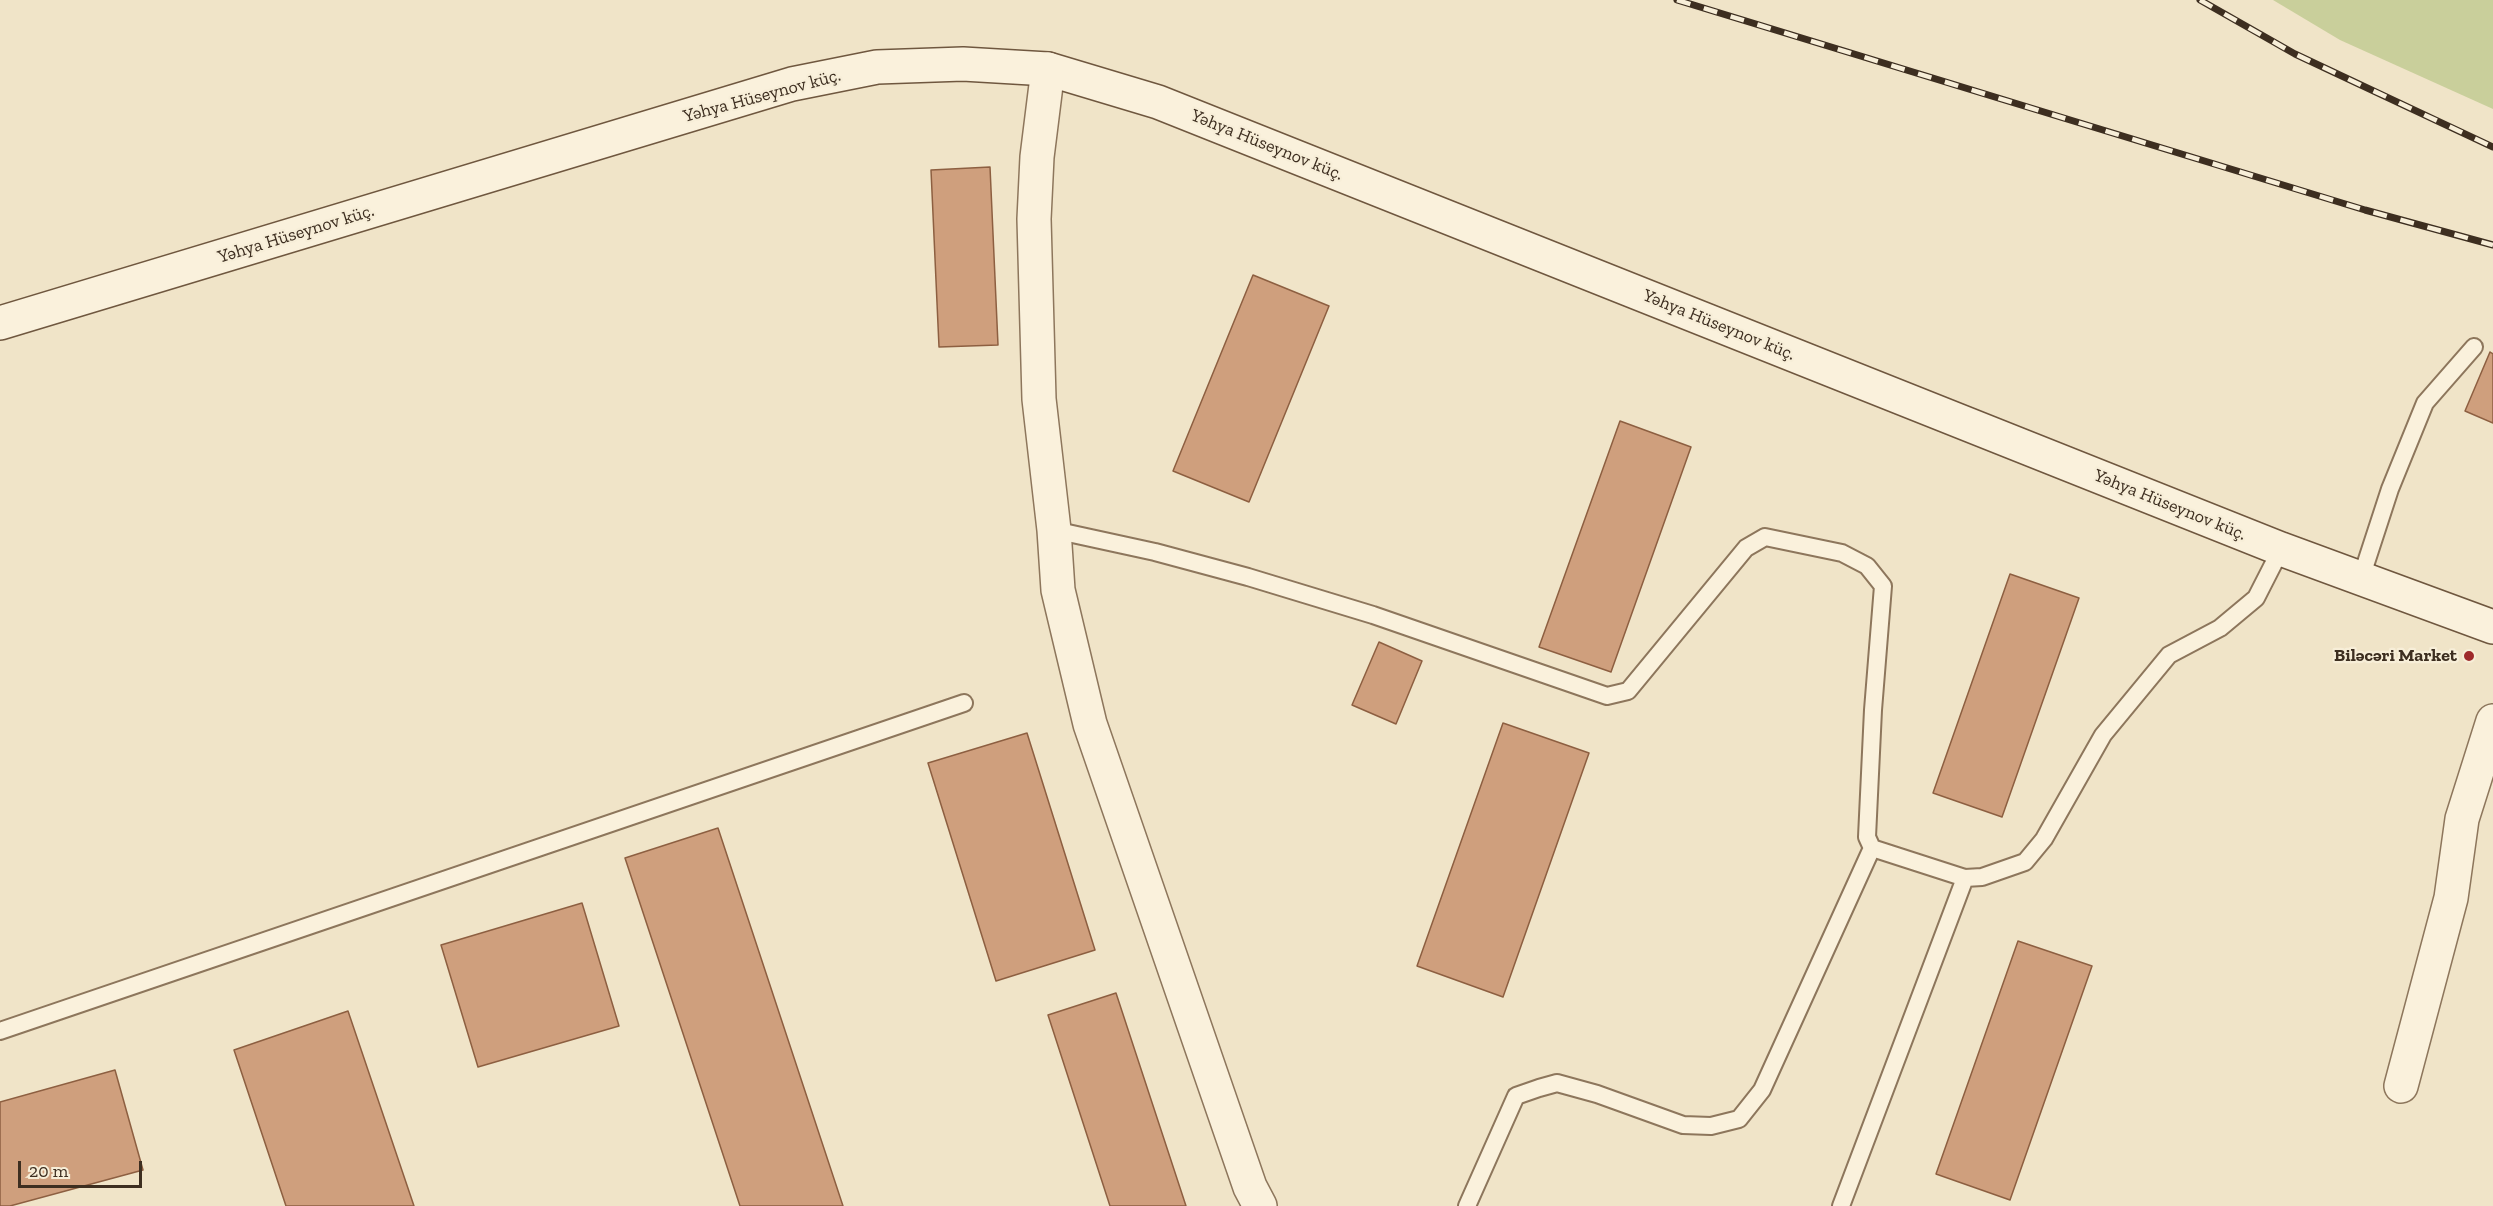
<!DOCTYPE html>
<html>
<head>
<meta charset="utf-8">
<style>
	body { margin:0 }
	#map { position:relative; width:2493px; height:1206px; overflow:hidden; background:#f0e4c8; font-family:"Zilla Slab",serif }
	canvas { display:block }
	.scale { position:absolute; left:18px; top:1161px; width:124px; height:27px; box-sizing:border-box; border:3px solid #3d2e20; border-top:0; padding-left:8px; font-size:18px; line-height:21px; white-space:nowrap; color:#3d2e20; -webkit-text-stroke:4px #f7eed8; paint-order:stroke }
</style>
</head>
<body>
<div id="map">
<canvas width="2493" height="1206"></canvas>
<div class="scale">20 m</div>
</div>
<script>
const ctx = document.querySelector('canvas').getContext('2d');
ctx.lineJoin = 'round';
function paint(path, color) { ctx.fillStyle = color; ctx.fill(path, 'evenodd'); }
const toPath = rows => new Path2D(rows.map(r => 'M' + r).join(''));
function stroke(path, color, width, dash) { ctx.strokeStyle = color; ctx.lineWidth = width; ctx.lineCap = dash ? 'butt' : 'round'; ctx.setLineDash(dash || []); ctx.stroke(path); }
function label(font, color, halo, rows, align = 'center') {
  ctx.font = font + ' "Zilla Slab",serif'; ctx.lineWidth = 4.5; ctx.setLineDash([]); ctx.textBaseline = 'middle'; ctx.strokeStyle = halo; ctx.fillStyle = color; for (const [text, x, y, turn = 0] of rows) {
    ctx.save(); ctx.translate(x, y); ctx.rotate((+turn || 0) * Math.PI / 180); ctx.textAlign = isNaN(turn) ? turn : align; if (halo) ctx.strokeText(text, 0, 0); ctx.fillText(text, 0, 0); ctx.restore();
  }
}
const green = toPath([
	[2273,0,2493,0,2493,109,2340,40]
]);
const building = toPath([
	[990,167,998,345,939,347,931,170,990,167],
	[1253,275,1329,306,1249,502,1173,471,1253,275],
	[2490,352,2493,354,2493,423,2465,411,2490,352],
	[1620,421,1691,447,1611,672,1539,647,1620,421],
	[2010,574,2079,598,2002,817,1933,793,2010,574],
	[1379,642,1422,661,1396,724,1352,705,1379,642],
	[1503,723,1589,753,1503,997,1417,966,1503,723],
	[1027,733,1095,950,996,981,928,763,1027,733],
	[718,828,843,1206,740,1206,625,858,718,828],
	[582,903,619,1026,478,1067,441,945,582,903],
	[2018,941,2092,966,2010,1200,1936,1174,2018,941],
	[1116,993,1186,1206,1110,1206,1048,1015,1116,993],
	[348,1011,414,1206,286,1206,234,1050,348,1011],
	[115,1070,143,1170,10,1206,0,1206,0,1102,115,1070]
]);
const lane = toPath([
	[1054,530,1155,552,1248,577,1373,615,1607,696,1628,691,1746,548,1765,537,1842,553,1867,566,1883,586,1873,710,1867,837,1872,848,1965,878,1982,877,2025,862,2044,839,2103,735,2169,655,2220,628,2256,598,2281,549],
	[2361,578,2390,489,2425,403,2474,347],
	[0,1031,964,703],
	[1467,1206,1516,1096,1539,1088,1557,1083,1597,1094,1683,1125,1711,1126,1739,1119,1762,1090,1872,848],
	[1841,1206,1965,878]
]);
const street = toPath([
	[1048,69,1037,157,1034,219,1039,399,1054,530,1058,590,1090,724,1250,1187,1260,1206],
	[2401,1086,2451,898,2462,819,2493,721]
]);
const secondary = toPath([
	[0,323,792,84,877,67,963,64,1048,69,1158,102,2281,549,2493,627]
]);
const rail = toPath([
	[1677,0,2365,210,2493,245],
	[2200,0,2295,54,2493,147]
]);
const markers = [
	[2469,656,6,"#9e2a2b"]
];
const streetNames = [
	["Yəhya Hüseynov küç.",762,96,-15],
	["Yəhya Hüseynov küç.",1267,145,22],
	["Yəhya Hüseynov küç.",296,234,-17],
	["Yəhya Hüseynov küç.",1719,325,22],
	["Yəhya Hüseynov küç.",2170,505,22]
];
const poiNames = [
	["Biləcəri Market",2457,656]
];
paint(green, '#c9cf9b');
paint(building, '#cf9f7d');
stroke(building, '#8d5f41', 1.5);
stroke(lane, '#8d765c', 20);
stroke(street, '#8d765c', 36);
stroke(secondary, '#6f573f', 36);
stroke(lane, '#faf1dc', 16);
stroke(street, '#faf1dc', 33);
stroke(secondary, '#faf1dc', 33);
stroke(rail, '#3d2e20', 7);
stroke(rail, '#f7eed8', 4.5, [14]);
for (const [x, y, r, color] of markers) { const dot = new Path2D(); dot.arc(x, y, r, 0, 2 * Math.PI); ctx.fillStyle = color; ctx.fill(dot); stroke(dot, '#f7eed8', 2); }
label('18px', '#3d2e20', '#f7eed8', streetNames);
label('bold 18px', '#3d2e20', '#f7eed8', poiNames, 'right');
</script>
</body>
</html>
